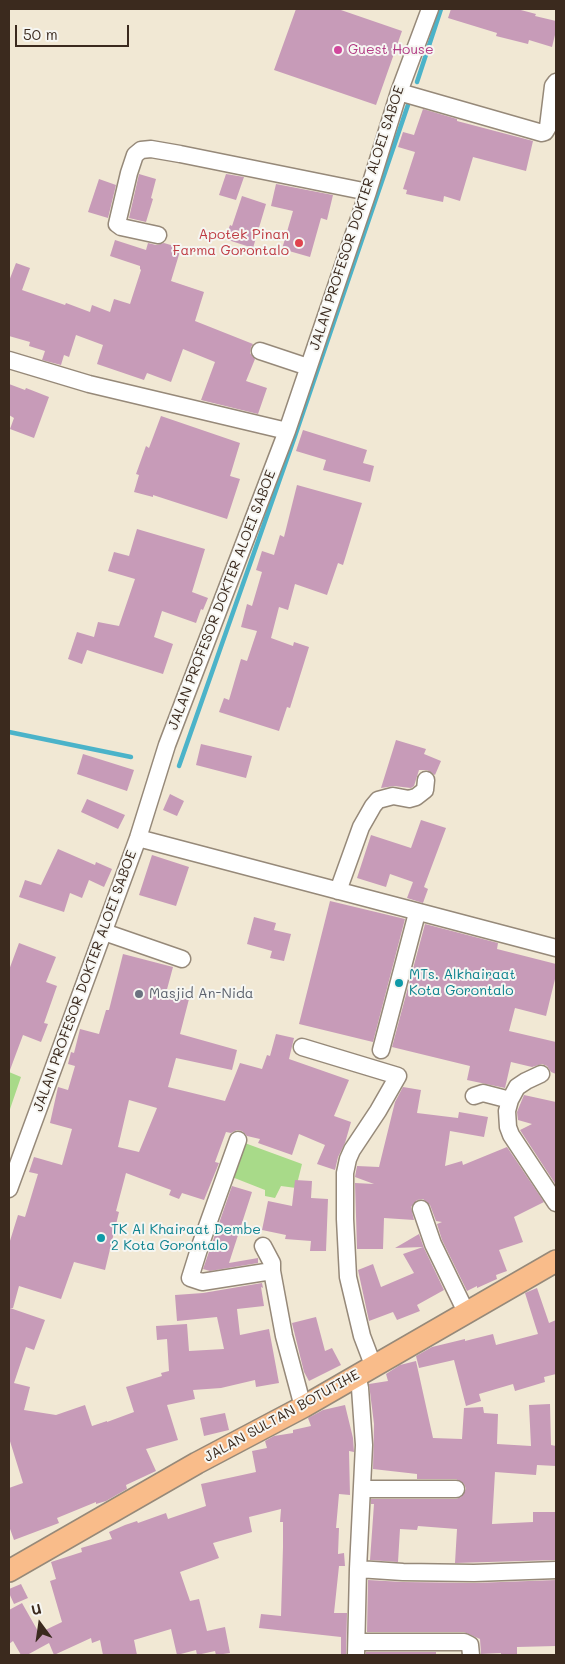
<!DOCTYPE html>
<html>
<head>
<meta charset="utf-8">
<style>
	body { margin:0 }
	#map { position:relative; width:565px; height:1664px; overflow:hidden; background:#f1e8d4; font-family:Mali,sans-serif }
	canvas { display:block }
	.frame { position:absolute; inset:0; border:10px solid #3b2a1e; pointer-events:none }
	.north { position:absolute; left:15px; top:1599px; width:50px; height:50px; -webkit-text-stroke:4px #f6f6f2; paint-order:stroke; rotate:346deg; font-size:14px; font-weight:700; line-height:20px; text-align:center; color:#3b2a1e }
	.north::after { content:''; display:block; margin:auto; width:18px; height:22px; background:#3b2a1e; clip-path:polygon(50% 0,100% 100%,50% 72%,0 100%) }
	.scale { position:absolute; left:15px; top:25px; width:114px; height:22px; box-sizing:border-box; border:2px solid #3b2a1e; border-top:0; padding-left:6px; font-size:15px; line-height:18px; white-space:nowrap; color:#3b2a1e; -webkit-text-stroke:4px #f6f6f2; paint-order:stroke }
</style>
</head>
<body>
<div id="map">
<canvas width="565" height="1664"></canvas>
<div class="frame"></div>
<div class="north">U</div>
<div class="scale">50 m</div>
</div>
<script>
const ctx = document.querySelector('canvas').getContext('2d');
ctx.lineJoin = 'round';
function paint(path, color) { ctx.fillStyle = color; ctx.fill(path, 'evenodd'); }
const toPath = rows => new Path2D(rows.map(r => 'M' + r).join(''));
function stroke(path, color, width, dash) { ctx.strokeStyle = color; ctx.lineWidth = width; ctx.lineCap = dash ? 'butt' : 'round'; ctx.setLineDash(dash || []); ctx.stroke(path); }
function label(font, color, halo, rows, align = 'center') {
  ctx.font = font + ' Mali,sans-serif'; ctx.lineWidth = 4; ctx.setLineDash([]); ctx.textBaseline = 'middle'; ctx.strokeStyle = halo; ctx.fillStyle = color; for (const [text, x, y, turn = 0] of rows) {
    ctx.save(); ctx.translate(x, y); ctx.rotate((+turn || 0) * Math.PI / 180); ctx.textAlign = isNaN(turn) ? turn : align; if (halo) ctx.strokeText(text, 0, 0); ctx.fillText(text, 0, 0); ctx.restore();
  }
}
const green = toPath([
	[9,1072,21,1077,9,1112],
	[242,1142,302,1164,296,1188,281,1186,275,1198,265,1196,265,1190,232,1177]
]);
const stream = toPath([
	[417,82,441,9],
	[9,732,131,757],
	[179,766,295,436,410,99]
]);
const building = toPath([
	[296,9,338,9,402,31,376,105,274,70],
	[451,9,517,9,536,14,535,16,556,21,556,31,552,47,529,40,528,44,496,36,497,33,448,18],
	[423,109,457,119,457,121,533,141,526,171,473,157,460,201,444,196,443,202,406,194,407,190,403,189,415,152,398,147,403,132,414,135],
	[139,174,156,179,151,198,153,199,146,222,129,218],
	[226,174,244,177,236,200,219,195],
	[99,179,116,185,108,218,88,212],
	[276,184,333,195,327,220,321,218,310,257,282,249,293,211,271,206],
	[242,196,266,204,253,248,225,239,230,225,232,226],
	[115,240,146,250,148,243,156,245,164,243,181,248,171,281,204,292,195,321,253,344,251,347,250,353,255,359,246,381,267,388,258,414,201,400,215,362,183,349,171,382,147,373,144,380,97,364,103,345,76,335,69,357,64,355,61,365,42,360,45,351,29,346,30,342,9,336,9,281,16,263,30,268,22,290,65,305,66,303,90,312,92,305,110,312,114,299,130,304,141,270,140,269,140,266,110,256],
	[9,384,25,390,26,388,49,397,34,438,10,429,14,418,9,415],
	[161,416,240,443,230,476,240,479,227,519,153,495,153,497,134,492,139,475,136,474,146,446,149,448],
	[303,430,367,450,363,463,374,466,370,482,323,470,326,460,296,451],
	[297,485,362,503,343,565,338,563,327,595,295,584,288,610,279,607,271,638,293,646,294,642,309,647,290,708,287,707,279,731,219,712,224,698,229,700,241,659,247,661,257,631,241,627,247,604,252,606,262,572,256,570,262,551,274,555,280,535,284,537],
	[137,529,205,549,192,592,208,598,203,610,201,609,196,623,162,611,154,637,173,644,163,674,87,650,82,664,68,659,77,632,94,637,98,622,119,626,135,579,108,571,114,552,129,556],
	[396,740,426,749,424,754,441,761,435,775,427,770,419,770,414,786,411,788,394,786,381,788],
	[201,744,252,756,246,778,196,765],
	[83,754,134,770,127,791,77,774],
	[170,794,184,801,177,816,163,810],
	[87,799,125,815,118,829,81,812],
	[421,820,446,828,424,887,428,889,423,903,407,898,413,882,390,874,386,887,357,878,371,835,411,848],
	[58,849,95,865,96,862,112,869,104,887,89,880,82,898,70,893,64,912,19,897,25,880,41,885],
	[152,855,189,867,176,906,139,895],
	[330,901,405,919,373,1042,299,1024],
	[254,917,276,923,274,930,291,934,284,961,270,958,272,951,247,944],
	[425,924,498,943,497,949,556,964,556,975,546,1016,515,1008,509,1031,556,1042,556,1074,551,1072,547,1066,542,1064,532,1067,511,1062,505,1088,467,1080,470,1066,392,1047],
	[19,943,56,957,46,982,57,986,44,1023,48,1024,41,1042,23,1035,10,1070,9,1069,9,970],
	[123,954,173,967,166,993,189,999,180,1034,237,1050,232,1070,176,1058,168,1087,225,1101,240,1063,262,1069,267,1055,270,1056,276,1034,294,1038,289,1059,349,1080,334,1116,351,1122,345,1143,338,1157,335,1170,317,1164,325,1145,299,1134,292,1155,258,1143,260,1139,247,1136,242,1131,237,1130,231,1133,226,1132,215,1162,219,1163,204,1200,182,1193,179,1199,169,1195,171,1190,126,1173,116,1211,119,1212,105,1270,74,1262,61,1299,19,1286,13,1308,10,1308,45,1320,34,1350,26,1347,14,1383,30,1387,24,1410,56,1415,85,1405,92,1426,107,1421,107,1422,134,1412,126,1387,162,1376,161,1373,169,1371,167,1339,157,1340,156,1326,187,1324,189,1351,224,1349,217,1317,177,1321,175,1295,203,1293,262,1283,263,1288,261,1287,264,1306,237,1309,240,1335,269,1329,279,1383,256,1387,255,1380,221,1388,193,1390,195,1399,167,1405,178,1440,146,1449,156,1471,126,1485,127,1489,106,1501,96,1504,96,1502,57,1518,59,1523,14,1540,9,1526,9,1488,23,1483,9,1438,9,1244,18,1215,25,1217,38,1174,29,1172,34,1157,62,1165,72,1129,50,1123,58,1087,68,1090,75,1066,68,1064,71,1052,74,1053,80,1029,99,1034,106,1010,109,1010],
	[129,1100,157,1108,139,1152,118,1147],
	[403,1087,421,1090,417,1113,458,1118,459,1112,488,1117,484,1137,450,1131,445,1166,462,1161,463,1165,507,1147,544,1202,514,1217,523,1242,499,1250,507,1271,496,1275,497,1279,477,1288,477,1286,467,1291,442,1240,437,1224,442,1222,436,1221,430,1205,423,1199,417,1200,411,1207,414,1220,384,1218,383,1249,357,1249,355,1183,374,1184,355,1177,357,1166,379,1167,395,1102],
	[524,1095,556,1102,556,1185,520,1130,532,1124,518,1120,517,1112],
	[295,1180,312,1181,311,1198,328,1199,326,1251,310,1251,311,1241,285,1239,286,1235,262,1230,268,1201,292,1206],
	[232,1186,252,1192,229,1263,258,1258,258,1263,210,1271,203,1269],
	[419,1234,424,1248,444,1290,417,1305,420,1311,397,1320,393,1312,369,1321,358,1270,373,1264,381,1287,414,1273,403,1254,423,1247,395,1248],
	[537,1288,549,1323,556,1320,556,1374,544,1377,545,1382,515,1391,513,1384,479,1394,481,1401,466,1406,454,1360,419,1368,416,1356,432,1347,465,1339,465,1341,493,1334,496,1345,538,1334,525,1293],
	[316,1317,325,1351,332,1348,341,1365,309,1381,304,1372,292,1323],
	[416,1361,433,1438,462,1439,464,1408,483,1407,484,1413,498,1414,497,1444,531,1446,529,1405,550,1404,551,1445,556,1446,556,1466,537,1465,536,1475,495,1472,492,1524,533,1522,533,1512,556,1512,556,1560,455,1563,457,1529,418,1526,417,1530,400,1529,398,1562,370,1560,374,1504,371,1504,371,1499,456,1499,461,1497,466,1489,464,1484,456,1479,417,1479,417,1474,373,1469,374,1424,369,1384,388,1381,386,1374,400,1365],
	[345,1405,353,1438,354,1452,349,1451,350,1495,339,1494,336,1528,339,1528,338,1554,344,1553,345,1566,339,1566,334,1613,347,1613,346,1655,341,1655,341,1637,259,1628,261,1614,281,1616,283,1547,283,1522,280,1522,281,1509,249,1517,252,1532,213,1543,219,1558,180,1572,190,1601,199,1599,207,1631,225,1627,230,1653,216,1655,215,1651,197,1655,196,1650,177,1655,171,1629,134,1640,137,1655,103,1655,100,1640,92,1643,91,1638,54,1655,49,1643,27,1655,21,1655,13,1641,9,1644,9,1610,22,1603,39,1633,62,1622,50,1581,56,1579,51,1562,82,1552,81,1548,112,1539,109,1532,125,1525,137,1521,138,1523,166,1513,168,1519,206,1506,201,1484,256,1472,252,1451,267,1448,265,1441,274,1436,293,1433,293,1430,311,1426,308,1418,323,1410],
	[225,1413,229,1430,204,1436,200,1418],
	[368,1580,403,1582,474,1583,556,1580,556,1646,517,1647,517,1655,501,1655,501,1653,481,1654,480,1639,464,1632,367,1632],
	[21,1584,28,1598,14,1604,9,1593,9,1589],
	[366,1652,436,1652,436,1655,366,1655]
]);
const minor = toPath([
	[399,92,542,133,545,132,548,127,553,86,556,82],
	[158,235,121,227,117,224,129,173,135,155,141,150,151,149,180,154,368,192],
	[260,351,308,367],
	[9,360,89,384,287,431],
	[138,838,556,948],
	[338,891,361,827,373,806,378,800,393,796,409,799,416,797,425,790,426,780],
	[104,932,182,959],
	[302,1047,398,1076,378,1111,352,1150,348,1159,345,1173,345,1219,348,1277,362,1336,373,1365],
	[381,1050,417,913],
	[541,1074,526,1081,517,1087,510,1100,507,1111,508,1127,511,1135,556,1203],
	[474,1096,483,1093,510,1100],
	[238,1140,200,1246,190,1278,202,1282,272,1271,284,1336,303,1407],
	[9,1189,138,838,167,745,287,431,368,192,399,92,430,9],
	[421,1209,433,1244,466,1312],
	[263,1246,272,1263,272,1271],
	[362,1489,456,1489],
	[358,1569,403,1572,474,1573,556,1570],
	[357,1642,464,1642,470,1645,471,1655],
	[356,1655,358,1569,364,1445,360,1388,357,1375]
]);
const major = toPath([
	[9,1571,197,1463,303,1407,556,1261]
]);
const markers = [
	[338,50,5,"#d1479c"],
	[299,243,5,"#e0444e"],
	[399,983,5,"#0f9aa8"],
	[139,994,5,"#6b7280"],
	[101,1238,5,"#0f9aa8"]
];
const hotelNames = [
	["Guest House",348,50]
];
const streetNames = [
	["JALAN PROFESOR DOKTER ALOEI SABOE",357,218,-72],
	["JALAN PROFESOR DOKTER ALOEI SABOE",222,600,-69],
	["JALAN PROFESOR DOKTER ALOEI SABOE",85,981,-70],
	["JALAN SULTAN BOTUTIHE",282,1416,-29]
];
const healthNames = [
	["Apotek Pinan",289,235],
	["Farma Gorontalo",289,251]
];
const cultureNames = [
	["MTs. Alkhairaat",409,975],
	["Kota Gorontalo",409,991],
	["TK Al Khairaat Dembe",111,1230],
	["2 Kota Gorontalo",111,1246]
];
const worshipNames = [
	["Masjid An-Nida",149,994]
];
paint(green, '#a8da89');
stroke(stream, '#4bb3c9', 4.5);
paint(building, '#c79bb8');
stroke(minor, '#968979', 19);
stroke(major, '#968979', 24);
stroke(minor, '#fff', 16);
stroke(major, '#f9bc8a', 21);
for (const [x, y, r, color] of markers) { const dot = new Path2D(); dot.arc(x, y, r, 0, 2 * Math.PI); ctx.fillStyle = color; ctx.fill(dot); stroke(dot, '#f6f6f2', 2); }
label('14px', '#b23c85', '#f6f6f2', hotelNames, 'left');
label('14px', '#3b2a1e', '#f6f6f2', streetNames);
label('14px', '#be3a42', '#f6f6f2', healthNames, 'right');
label('14px', '#0d838f', '#f6f6f2', cultureNames, 'left');
label('14px', '#5b616d', '#f6f6f2', worshipNames, 'left');
</script>
</body>
</html>
